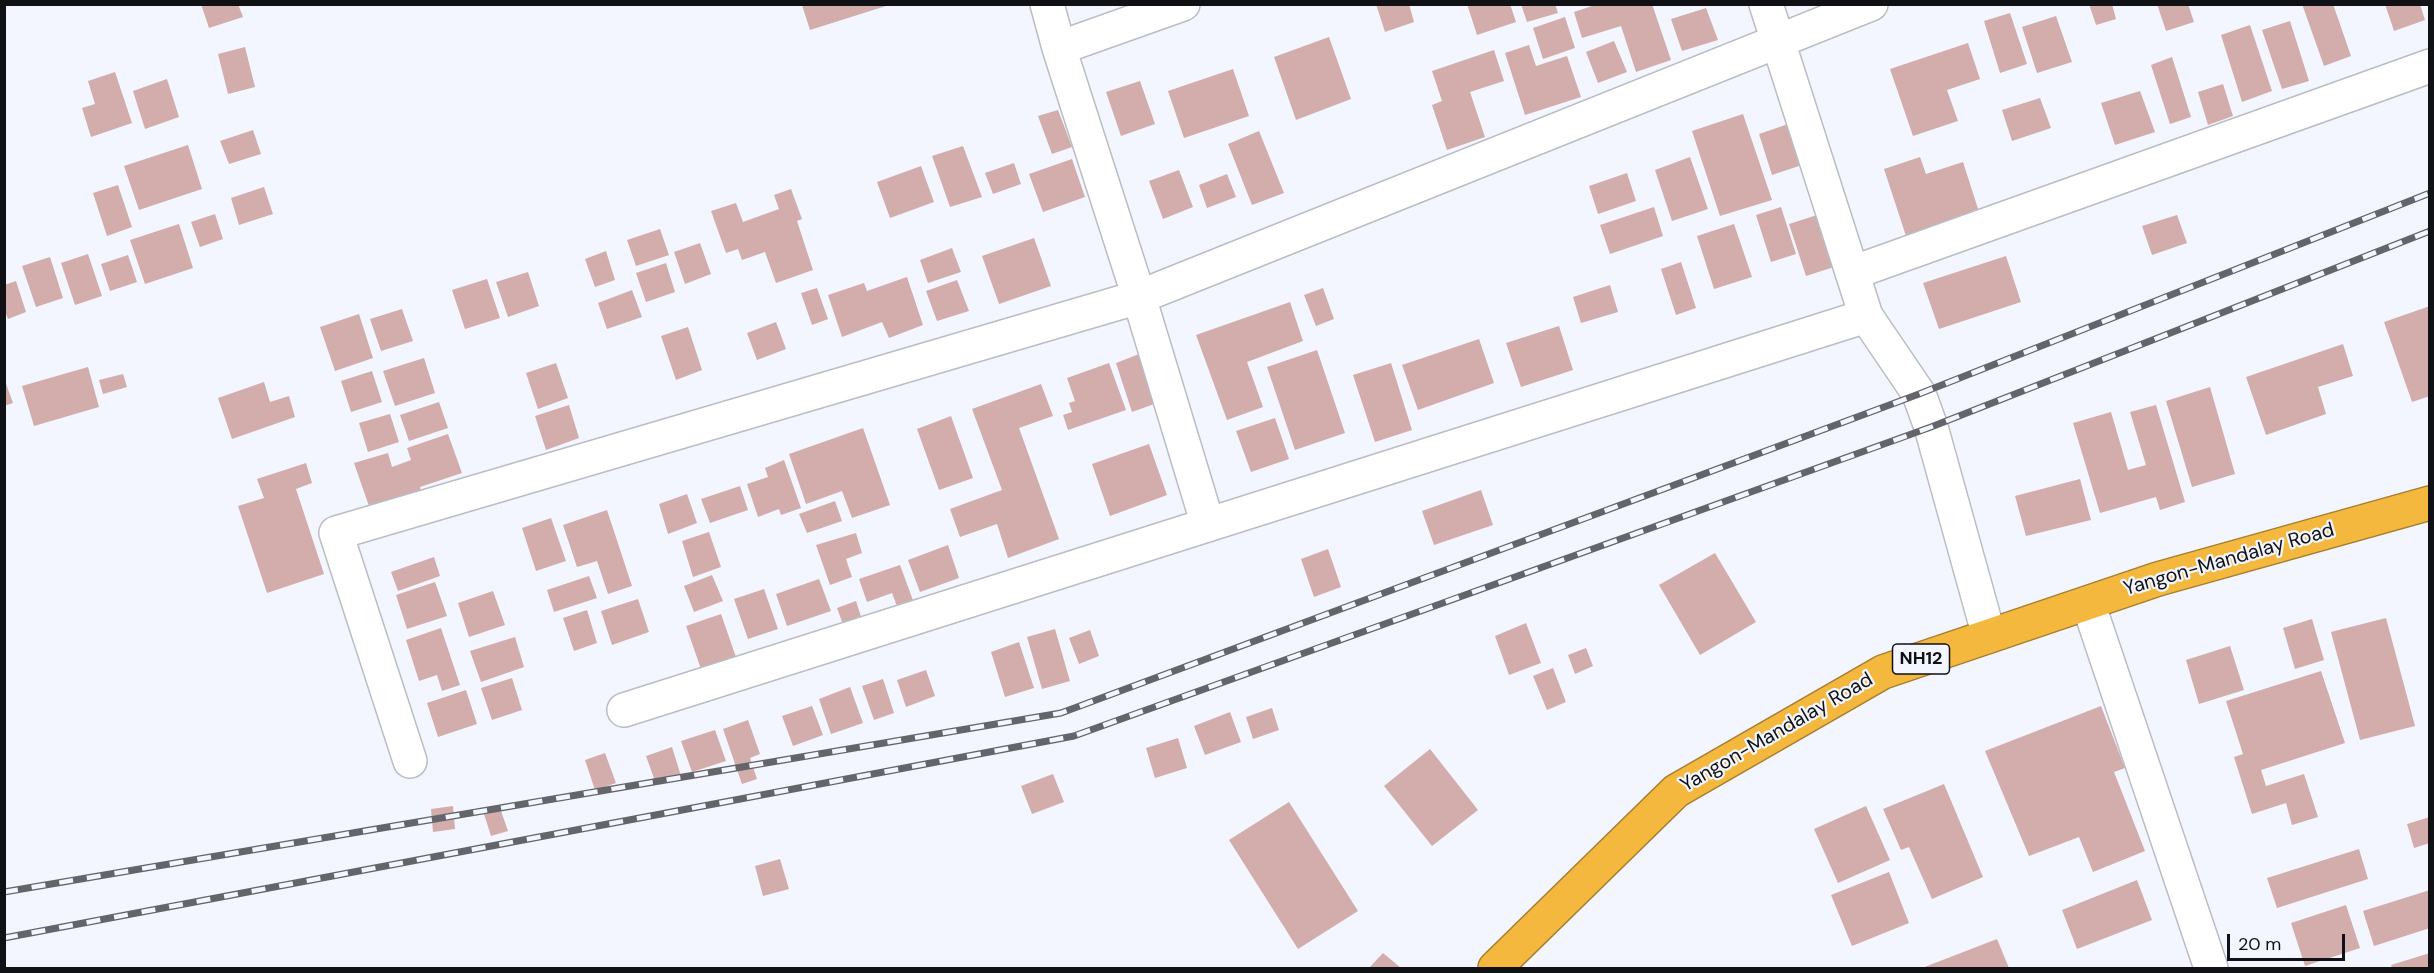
<!DOCTYPE html>
<html>
<head>
<meta charset="utf-8">
<style>
	body { margin:0 }
	#map { position:relative; width:2434px; height:973px; overflow:hidden; background:#f3f6fe; font-family:"DM Sans",sans-serif }
	canvas { display:block }
	.frame { position:absolute; inset:0; border:6px solid #101114; pointer-events:none }
	.scale { position:absolute; left:2227px; top:934px; width:118px; height:27px; box-sizing:border-box; border:3px solid #101114; border-top:0; padding-left:8px; font-size:18px; line-height:21px; white-space:nowrap; color:#101114; -webkit-text-stroke:4px #f3f6fe; paint-order:stroke }
</style>
</head>
<body>
<div id="map">
<canvas width="2434" height="973"></canvas>
<div class="frame"></div>
<div class="scale">20 m</div>
</div>
<script>
const ctx = document.querySelector('canvas').getContext('2d');
ctx.lineJoin = 'round';
function paint(path, color) { ctx.fillStyle = color; ctx.fill(path, 'evenodd'); }
const toPath = rows => new Path2D(rows.map(r => 'M' + r).join(''));
function stroke(path, color, width, dash) { ctx.strokeStyle = color; ctx.lineWidth = width; ctx.lineCap = dash ? 'butt' : 'round'; ctx.setLineDash(dash || []); ctx.stroke(path); }
function label(font, color, halo, rows, align = 'center') {
  ctx.font = font + ' "DM Sans",sans-serif'; ctx.lineWidth = 4.5; ctx.setLineDash([]); ctx.textBaseline = 'middle'; ctx.strokeStyle = halo; ctx.fillStyle = color; for (const [text, x, y, turn = 0] of rows) {
    ctx.save(); ctx.translate(x, y); ctx.rotate((+turn || 0) * Math.PI / 180); ctx.textAlign = isNaN(turn) ? turn : align; if (halo) ctx.strokeText(text, 0, 0); ctx.fillText(text, 0, 0); ctx.restore();
  }
}
const building = toPath([
	[201,4,238,4,243,17,209,28],
	[1376,4,1409,4,1414,22,1385,32],
	[1467,4,1510,4,1516,22,1477,35],
	[1521,4,1555,4,1558,13,1527,22],
	[1598,4,1652,4,1671,60,1636,72,1621,26,1582,38,1574,12],
	[2089,4,2112,4,2116,19,2096,25],
	[2157,4,2188,4,2194,22,2166,31],
	[2302,4,2333,4,2351,56,2324,66],
	[2385,4,2420,4,2425,20,2394,31],
	[802,5,889,5,810,30],
	[1706,8,1718,40,1682,51,1671,19],
	[2010,13,2027,64,2000,73,1984,21],
	[2056,16,2072,62,2037,73,2022,27],
	[1565,17,1575,48,1543,59,1533,28],
	[2290,21,2309,81,2282,89,2262,30],
	[2250,25,2272,91,2242,102,2221,35],
	[1329,37,1351,99,1296,120,1274,57],
	[1614,41,1627,72,1598,83,1586,52],
	[1968,43,1980,79,1947,90,1958,121,1913,136,1890,69],
	[1529,45,1536,66,1567,56,1581,97,1525,115,1505,53],
	[245,47,255,87,228,94,218,54],
	[1494,50,1504,81,1470,92,1485,137,1447,150,1432,105,1442,101,1432,71],
	[2172,57,2191,117,2170,124,2151,65],
	[1233,69,1249,116,1184,138,1168,91],
	[115,72,132,123,91,137,82,108,95,104,88,81],
	[167,79,179,117,145,129,133,91],
	[1140,81,1155,124,1121,136,1106,92],
	[2223,84,2233,116,2208,125,2198,92],
	[2140,91,2155,132,2115,145,2101,103],
	[2040,98,2051,128,2012,141,2002,110],
	[1058,110,1072,147,1052,154,1038,116],
	[1743,114,1772,200,1720,216,1692,131],
	[1797,121,1811,162,1772,175,1759,134],
	[253,130,261,154,229,164,220,141],
	[1259,131,1284,193,1252,205,1228,144],
	[188,145,202,189,139,210,124,166],
	[963,146,982,197,950,207,932,156],
	[1690,157,1708,209,1672,221,1655,170],
	[1920,157,1926,174,1963,162,1980,215,1907,239,1884,169],
	[1072,159,1085,197,1043,212,1029,174],
	[1014,163,1021,184,993,194,985,173],
	[921,166,934,202,890,218,877,182],
	[1179,170,1193,207,1163,219,1149,181],
	[1627,173,1636,201,1598,214,1589,186],
	[1227,174,1236,197,1207,208,1199,185],
	[118,185,132,227,107,236,93,193],
	[264,187,273,214,239,225,231,198],
	[791,189,802,219,797,221,813,270,776,283,765,252,742,260,738,249,726,253,711,211,736,203,743,222,779,209,774,195],
	[1654,207,1663,236,1610,254,1600,225],
	[1781,207,1796,254,1771,262,1756,215],
	[215,214,223,239,200,247,191,222],
	[1820,214,1837,266,1806,276,1789,224],
	[2177,215,2187,243,2152,255,2142,226],
	[179,224,193,268,145,284,130,240],
	[1734,224,1752,277,1714,289,1697,236],
	[660,229,669,255,636,266,627,240],
	[1034,238,1051,286,999,304,982,256],
	[700,243,711,274,685,284,674,252],
	[952,248,961,272,928,283,920,260],
	[606,251,615,280,595,287,585,259],
	[88,254,102,296,75,305,61,263],
	[128,255,137,282,110,291,101,264],
	[2006,256,2021,302,1939,329,1923,283],
	[50,257,63,298,36,307,22,266],
	[1681,262,1696,308,1676,315,1661,269],
	[666,263,675,292,646,302,636,273],
	[528,272,539,306,508,317,496,282],
	[907,277,923,325,889,338,882,322,842,337,828,295,864,283,867,291],
	[487,279,500,318,465,329,452,290],
	[957,280,969,311,937,321,926,291],
	[16,281,26,312,8,319,4,309,4,285],
	[1610,285,1618,312,1581,323,1573,297],
	[817,288,828,319,812,325,801,293],
	[1323,288,1334,319,1316,326,1304,295],
	[632,290,642,317,607,329,598,303],
	[1290,302,1303,341,1247,362,1263,407,1227,420,1196,335],
	[2430,306,2430,396,2412,402,2384,322],
	[402,309,413,341,381,351,370,319],
	[359,314,373,358,335,371,320,327],
	[776,322,786,349,757,360,747,333],
	[1559,326,1573,370,1521,387,1506,343],
	[688,327,702,370,676,380,661,336],
	[1479,339,1494,383,1418,410,1402,365],
	[2343,344,2353,376,2318,387,2326,414,2266,435,2246,377],
	[1317,350,1345,433,1295,450,1267,367],
	[1139,354,1157,403,1132,412,1116,363],
	[424,358,435,393,395,406,383,371],
	[556,363,568,398,538,409,526,373],
	[1109,363,1126,410,1068,430,1063,415,1072,412,1069,403,1075,401,1067,378],
	[1391,363,1412,430,1375,442,1353,375],
	[88,367,99,407,34,426,22,386],
	[372,371,382,402,351,412,341,381],
	[123,374,127,387,103,394,99,380],
	[4,378,13,403,4,406],
	[264,382,270,402,289,396,295,417,232,439,218,398],
	[1041,384,1053,416,1019,428,1059,539,1008,558,997,524,960,537,950,509,1002,490,972,409],
	[2210,387,2235,474,2192,487,2166,401],
	[439,402,448,428,409,441,400,415],
	[569,405,579,438,546,450,535,416],
	[2156,405,2185,502,2160,510,2156,497,2100,513,2073,423,2111,412,2128,470,2146,465,2130,412],
	[390,414,399,442,368,452,359,423],
	[951,416,973,478,939,490,917,429],
	[1275,418,1289,459,1251,472,1236,431],
	[863,428,890,505,852,518,842,491,806,504,789,454],
	[448,434,462,473,420,487,421,492,370,509,354,463,388,453,392,467,411,460,407,448],
	[1149,444,1167,495,1110,516,1092,464],
	[784,460,801,508,781,515,779,509,758,517,747,484,768,477,765,468],
	[306,463,312,483,296,489,324,574,267,593,238,506,264,498,257,479],
	[2080,479,2091,520,2026,536,2015,496],
	[740,486,748,510,710,523,701,499],
	[1481,490,1493,525,1434,545,1422,511],
	[687,494,697,523,668,534,659,504],
	[835,501,842,521,807,533,799,514],
	[607,510,632,586,608,594,597,561,577,567,563,525],
	[551,518,566,561,536,571,522,528],
	[709,532,721,567,693,577,682,541],
	[856,533,862,553,846,559,852,577,830,585,816,545],
	[948,545,959,578,920,592,908,560],
	[1328,549,1341,587,1314,597,1301,559],
	[1715,553,1756,622,1700,655,1659,585],
	[434,557,440,576,398,591,391,572],
	[900,565,914,603,898,609,892,593,867,602,859,579],
	[712,575,723,601,694,612,684,586],
	[589,576,597,598,554,612,547,590],
	[819,579,831,611,787,626,776,594],
	[435,582,447,616,407,629,396,595],
	[764,589,778,629,748,639,734,599],
	[493,591,505,625,469,637,458,603],
	[638,599,649,632,612,645,601,611],
	[856,601,863,623,845,630,837,608],
	[587,610,597,643,574,651,563,618],
	[721,614,737,660,702,672,686,626],
	[2386,618,2415,726,2360,740,2331,632],
	[2312,619,2324,660,2295,669,2283,628],
	[1526,623,1541,663,1509,675,1495,636],
	[441,628,460,685,442,691,437,675,419,681,406,640],
	[1055,629,1070,681,1042,689,1027,637],
	[1090,630,1099,656,1079,664,1069,638],
	[515,637,524,667,481,682,470,651],
	[1019,642,1034,688,1005,697,991,652],
	[2230,646,2244,690,2199,704,2186,660],
	[1586,648,1593,666,1575,674,1568,655],
	[1553,668,1566,702,1547,710,1533,676],
	[926,670,935,696,906,707,897,680],
	[2321,671,2345,743,2261,770,2266,786,2304,774,2318,817,2292,825,2286,803,2252,814,2234,757,2243,754,2226,701],
	[512,678,522,710,492,720,481,688],
	[883,679,894,713,874,720,862,686],
	[850,687,863,723,831,734,819,699],
	[466,690,477,724,438,737,427,703],
	[812,706,823,735,793,746,782,716],
	[2101,706,2125,768,2114,772,2145,851,2093,872,2079,837,2029,856,1985,751],
	[1272,708,1279,730,1253,739,1246,717],
	[1230,712,1241,742,1205,755,1194,726],
	[748,720,760,754,750,758,757,779,742,784,723,729],
	[715,730,726,761,692,772,681,741],
	[1178,738,1187,768,1155,778,1146,748],
	[672,747,681,776,656,784,646,756],
	[1430,749,1478,810,1432,846,1384,786],
	[605,753,616,783,595,790,585,760],
	[1053,774,1064,802,1032,814,1021,786],
	[1944,784,1983,877,1932,899,1909,847,1901,850,1883,809],
	[1289,802,1358,911,1298,949,1229,840],
	[453,806,455,829,433,832,431,809],
	[1866,806,1890,860,1838,883,1814,829],
	[500,808,508,831,491,836,484,814],
	[2430,817,2430,843,2414,848,2407,824],
	[2359,849,2368,879,2277,908,2267,878],
	[780,859,789,889,763,896,755,866],
	[1889,872,1909,923,1852,946,1831,895],
	[2137,880,2152,920,2077,949,2062,910],
	[2430,890,2430,928,2374,946,2363,911],
	[2346,905,2360,948,2305,966,2291,923],
	[1997,939,2009,968,1922,968],
	[1383,953,1401,968,1369,968],
	[2430,953,2430,968,2392,968,2391,965]
]);
const minor = toPath([
	[1047,4,1059,48,1139,297,1208,525],
	[1766,4,1866,316,1919,394,1931,427,1989,636],
	[1059,48,1183,4],
	[1852,273,2430,66],
	[2088,603,2211,968],
	[624,710,1866,316],
	[410,761,336,533,1139,297,1871,4]
]);
const highway = toPath([
	[1495,968,1676,791,1883,672,2158,579,2430,503]
]);
const rail = toPath([
	[4,892,1061,713,1919,394,2430,193],
	[4,938,1074,736,1931,427,2430,231]
]);
const shields = [
	[1921,659,57]
];
const shieldNames = [
	["NH12",1921,659]
];
const streetNames = [
	["Yangon-Mandalay Road",2229,560,-16],
	["Yangon-Mandalay Road",1777,733,-30]
];
paint(building, '#d2adab');
stroke(minor, '#babdc4', 36);
stroke(highway, '#a57e2f', 36);
stroke(minor, '#fff', 33);
stroke(highway, '#f5b83e', 33);
stroke(rail, '#64656a', 7);
stroke(rail, '#f3f6fe', 4.5, [14]);
for (const [x, y, w] of shields) { const box = new Path2D(); box.roundRect(x - w / 2, y - 15, w, 30, 4.5); ctx.fillStyle = '#f3f6fe'; ctx.fill(box); stroke(box, '#101114', 1.5); }
label('bold 18px', '#101114', null, shieldNames);
label('20px', '#101114', '#f3f6fe', streetNames);
</script>
</body>
</html>
